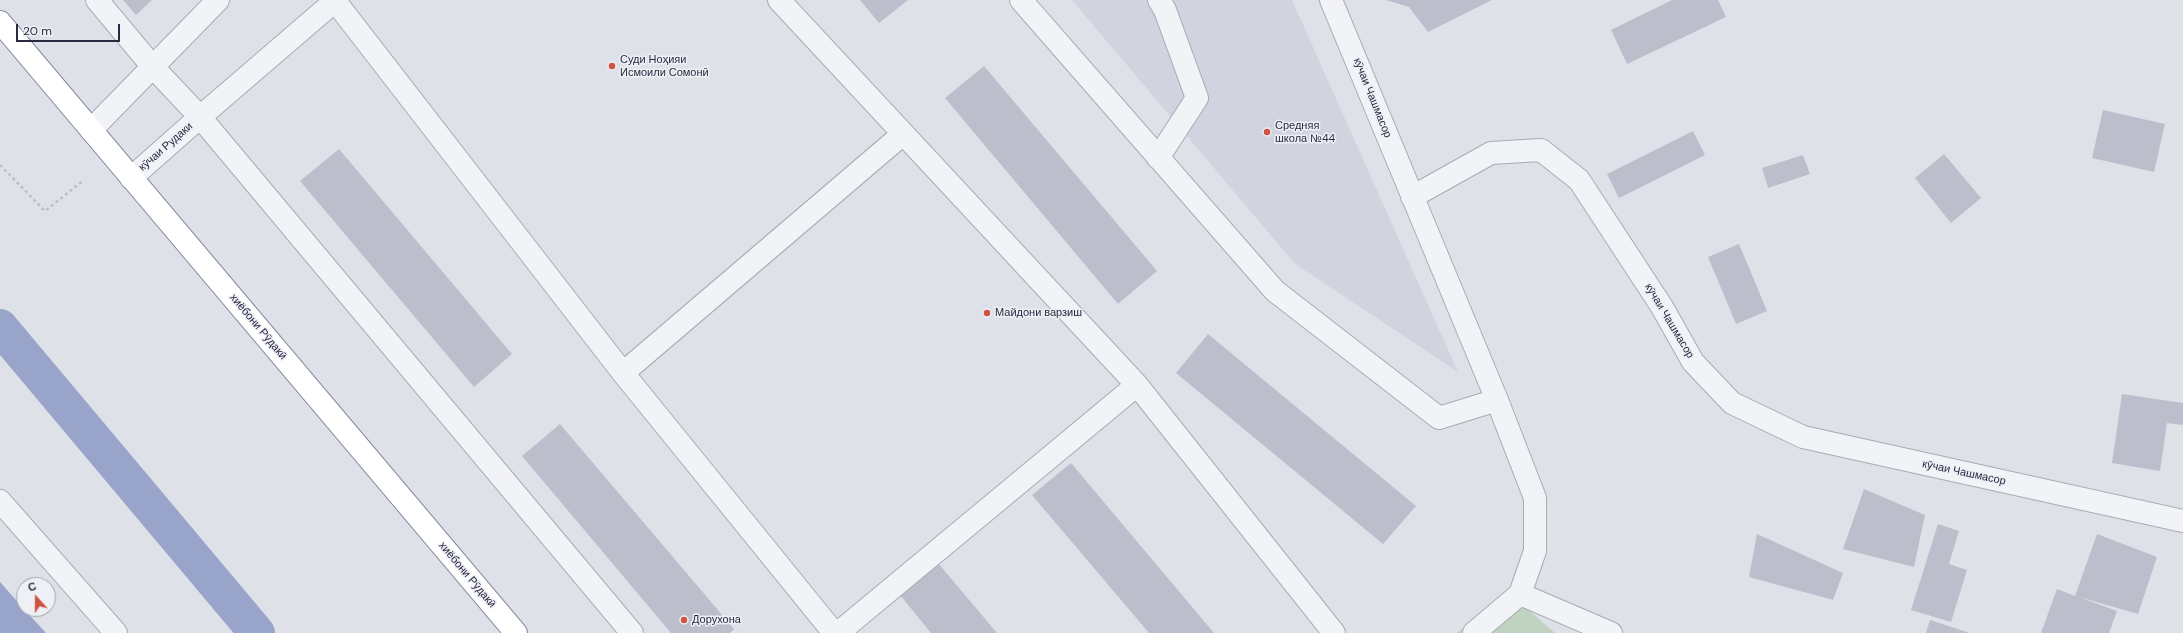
<!DOCTYPE html>
<html>
<head>
<meta charset="utf-8">
<style>
	body { margin:0 }
	#map { position:relative; width:2183px; height:633px; overflow:hidden; background:#dfe1e9; font-family:"DM Sans",sans-serif }
	canvas { display:block }
	.north { position:absolute; left:16px; top:577px; width:40px; height:40px; box-sizing:border-box; background:#eff0f6; border:1px solid #9fa1ad; border-radius:50%; rotate:339deg; font-size:11px; font-weight:700; line-height:16px; text-align:center; color:#282a40 }
	.north::after { content:''; display:block; margin:auto; width:14px; height:18px; background:#d15242; clip-path:polygon(50% 0,100% 100%,50% 72%,0 100%) }
	.scale { position:absolute; left:16px; top:24px; width:104px; height:18px; box-sizing:border-box; border:2px solid #282a40; border-top:0; padding-left:5px; font-size:12px; line-height:14px; white-space:nowrap; color:#282a40; -webkit-text-stroke:3px #eff0f6; paint-order:stroke }
</style>
</head>
<body>
<div id="map">
<canvas width="2183" height="633"></canvas>
<div class="north">С</div>
<div class="scale">20 m</div>
</div>
<script>
const ctx = document.querySelector('canvas').getContext('2d');
ctx.lineJoin = 'round';
function paint(path, color) { ctx.fillStyle = color; ctx.fill(path, 'evenodd'); }
const toPath = rows => new Path2D(rows.map(r => 'M' + r).join(''));
function stroke(path, color, width, dash) { ctx.strokeStyle = color; ctx.lineWidth = width; ctx.lineCap = dash ? 'butt' : 'round'; ctx.setLineDash(dash || []); ctx.stroke(path); }
function label(font, color, halo, rows, align = 'center') {
  ctx.font = font + ' "DM Sans",sans-serif'; ctx.lineWidth = 3; ctx.setLineDash([]); ctx.textBaseline = 'middle'; ctx.strokeStyle = halo; ctx.fillStyle = color; for (const [text, x, y, turn = 0] of rows) {
    ctx.save(); ctx.translate(x, y); ctx.rotate((+turn || 0) * Math.PI / 180); ctx.textAlign = isNaN(turn) ? turn : align; if (halo) ctx.strokeText(text, 0, 0); ctx.fillText(text, 0, 0); ctx.restore();
  }
}
const built = toPath([
	[1072,0,1292,0,1458,372,1295,264]
]);
const green = toPath([
	[1508,592,1555,633,1457,633]
]);
const water = toPath([
	[0,582,24,609,46,633,0,633]
]);
const canal = toPath([
	[0,327,257,633]
]);
const building = toPath([
	[123,0,152,0,136,15],
	[860,0,908,0,879,23],
	[1386,0,1492,0,1428,32,1409,7],
	[1672,0,1718,0,1726,17,1627,64,1611,30],
	[984,66,1157,271,1118,304,945,98],
	[2103,110,2165,124,2154,172,2092,158],
	[1693,131,1705,155,1619,198,1607,174],
	[339,149,512,354,474,387,300,181],
	[1944,154,1981,198,1951,223,1915,178],
	[1803,155,1810,174,1768,188,1762,168],
	[1739,244,1767,311,1736,324,1708,257],
	[1208,334,1416,506,1383,544,1176,373],
	[2122,394,2183,403,2183,425,2167,423,2160,471,2112,463],
	[560,424,734,629,730,633,671,633,522,456],
	[1071,463,1214,633,1149,633,1032,495],
	[1864,489,1925,515,1914,567,1843,549],
	[1938,524,1959,531,1949,564,1967,570,1951,622,1911,610],
	[1757,534,1843,573,1833,600,1749,577],
	[2097,534,2157,557,2138,614,2079,597,2117,611,2109,633,2041,633,2057,589,2075,596],
	[938,563,997,633,931,633,900,595],
	[1930,620,1970,633,1926,633]
]);
const path = toPath([
	[0,165,45,211,84,180]
]);
const minor = toPath([
	[97,0,152,66,200,117,131,178],
	[779,0,1137,385,1334,633],
	[1021,0,1275,291,1439,418,1497,400],
	[1331,0,1497,400,1535,498,1535,551,1520,594,1474,633],
	[91,130,218,0],
	[1158,158,1197,98,1165,10,1159,0],
	[1412,197,1491,153,1541,150,1579,180,1662,307,1693,362,1732,403,1803,437,2183,521],
	[623,373,834,633],
	[0,501,116,633],
	[1520,594,1611,633],
	[632,633,200,117,335,1,623,373,903,134],
	[838,633,1137,385]
]);
const highway = toPath([
	[0,22,516,633]
]);
const markers = [
	[612,66,4,"#d15242"],
	[1267,132,4,"#d15242"],
	[987,313,4,"#d15242"],
	[684,620,4,"#d15242"]
];
const poiNames = [
	["Суди Ноҳияи",620,60],
	["Исмоили Сомонӣ",620,73],
	["Средняя",1275,126],
	["школа №44",1275,139],
	["Майдони варзиш",995,313],
	["Дорухона",692,620]
];
const streetNames = [
	["кӯчаи Чашмасор",1372,98,68],
	["кӯчаи Рудаки",166,147,-41],
	["кӯчаи Чашмасор",1669,321,59],
	["хиёбони Рӯдакӣ",258,327,50],
	["кӯчаи Чашмасор",1964,473,12],
	["хиёбони Рӯдакӣ",467,575,50]
];
paint(built, '#d1d3de');
paint(green, '#c0d3c0');
paint(water, '#99a4ca');
stroke(canal, '#99a4ca', 36);
paint(building, '#bcbecc');
stroke(minor, '#a8aab6', 24);
stroke(highway, '#868aa0', 24);
stroke(path, '#bdbfc7', 2.5, [3, 3]);
stroke(minor, '#f2f3f7', 22);
stroke(highway, '#fff', 22);
for (const [x, y, r, color] of markers) { const dot = new Path2D(); dot.arc(x, y, r, 0, 2 * Math.PI); ctx.fillStyle = color; ctx.fill(dot); stroke(dot, '#eff0f6', 1.5); }
label('11px', '#282a40', '#eff0f6', poiNames, 'left');
label('11px', '#282a40', '#eff0f6', streetNames);
</script>
</body>
</html>
